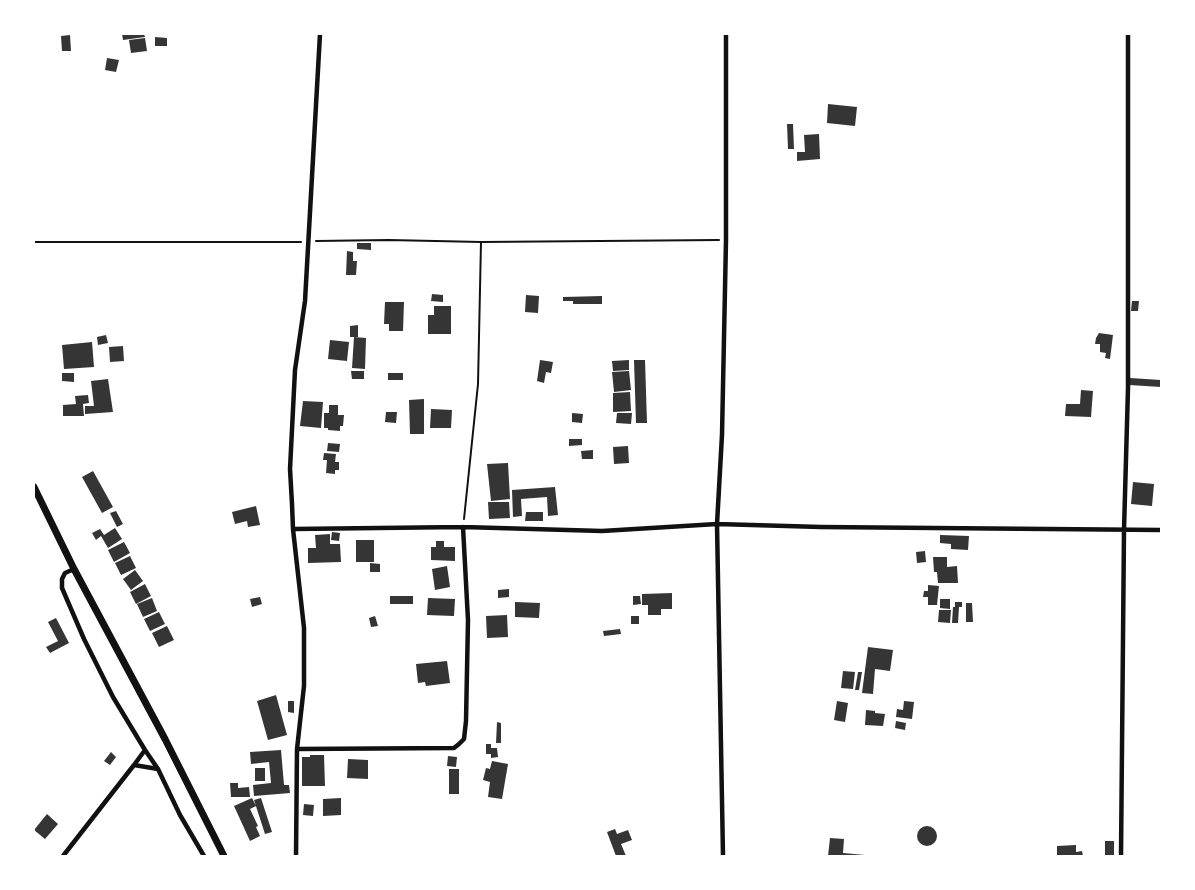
<!DOCTYPE html>
<html>
<head>
<meta charset="utf-8">
<style>
	body { margin:0 }
	#map { position:relative; width:1195px; height:890px; overflow:hidden; background:#fff; font-family:"Exo 2",sans-serif }
	canvas { display:block }
	.frame { position:absolute; inset:0; border:35px solid #fff; pointer-events:none }
</style>
</head>
<body>
<div id="map">
<canvas width="1195" height="890"></canvas>
<div class="frame"></div>
</div>
<script>
const ctx = document.querySelector('canvas').getContext('2d');
ctx.lineJoin = 'round';
function paint(path, color) { ctx.fillStyle = color; ctx.fill(path, 'evenodd'); }
const toPath = rows => new Path2D(rows.map(r => 'M' + r).join(''));
function stroke(path, color, width, dash) { ctx.strokeStyle = color; ctx.lineWidth = width; ctx.lineCap = dash ? 'butt' : 'round'; ctx.setLineDash(dash || []); ctx.stroke(path); }
const building = toPath([
	[122,34,144,34,145,37,123,40],
	[70,35,71,51,62,51,61,36],
	[155,37,167,38,167,46,155,46],
	[145,38,147,51,131,53,129,40],
	[107,58,119,60,116,72,105,70],
	[828,104,857,107,855,126,827,123],
	[787,124,793,124,794,149,788,149],
	[819,134,820,159,797,161,797,152,805,152,804,135],
	[357,243,371,243,371,250,357,249],
	[347,251,353,252,353,261,357,261,356,275,346,275],
	[432,294,443,295,443,302,431,301],
	[526,295,539,296,538,313,525,312],
	[602,296,602,304,573,304,573,301,563,301,563,297],
	[1132,301,1139,301,1138,311,1131,311],
	[385,302,404,302,403,331,389,331,389,324,384,324],
	[434,306,451,306,451,334,428,334,428,315,434,315],
	[358,325,358,337,350,337,350,326],
	[1099,333,1113,335,1110,359,1105,358,1106,353,1100,352,1100,344,1095,344,1096,338],
	[106,335,108,343,98,345,97,337],
	[354,337,366,338,365,369,352,368],
	[330,340,349,342,347,361,328,359],
	[92,342,94,367,64,369,62,345],
	[123,346,124,361,110,362,109,347],
	[540,360,553,362,551,373,546,372,544,383,537,381],
	[629,360,629,370,613,371,612,361],
	[634,360,645,360,647,423,636,423],
	[351,371,364,371,364,379,352,379],
	[629,371,631,390,614,392,612,372],
	[62,373,74,373,74,382,62,381],
	[388,373,403,373,403,380,388,380],
	[1130,378,1161,380,1161,387,1129,385],
	[108,379,113,412,85,414,85,406,94,406,91,381],
	[1081,390,1093,391,1091,417,1065,416,1066,404,1080,404],
	[630,392,631,411,613,412,613,393],
	[88,395,89,403,83,404,84,416,63,416,63,405,76,404,75,396],
	[424,399,424,434,410,434,409,400],
	[303,401,323,402,321,428,300,426],
	[329,405,338,405,338,415,344,415,343,426,340,426,340,431,328,430,328,428,324,428,324,413,329,413],
	[431,409,452,410,451,428,430,428],
	[386,412,397,412,396,423,385,422],
	[572,413,583,414,582,423,572,422],
	[617,413,632,413,631,424,616,423],
	[569,439,582,439,582,445,569,446],
	[328,443,340,444,339,452,327,451],
	[628,446,629,463,614,464,613,447],
	[593,450,593,459,582,459,581,451],
	[324,453,336,454,335,462,339,462,339,470,335,470,335,474,326,473,327,460,323,460],
	[508,463,510,499,491,501,487,464],
	[93,471,113,507,102,513,82,477],
	[1133,482,1154,484,1152,506,1131,504],
	[555,487,558,515,548,516,547,497,521,499,522,516,513,517,512,490],
	[488,502,509,502,510,518,489,519],
	[256,506,260,525,248,527,247,521,235,524,232,512],
	[116,511,123,524,117,527,110,513],
	[526,512,543,512,543,521,525,521],
	[115,528,122,539,108,548,101,536,96,540,92,533,100,529,104,535],
	[332,532,340,533,339,541,331,540],
	[330,534,330,544,340,544,341,562,308,563,308,548,316,548,315,535],
	[940,535,969,536,968,550,951,549,951,544,940,543],
	[356,540,374,540,374,562,356,562],
	[436,541,444,541,444,547,455,547,455,561,431,560,431,547,436,547],
	[124,542,130,553,114,562,108,550],
	[925,551,926,562,917,563,916,552],
	[130,556,136,568,121,575,115,563],
	[933,557,947,557,947,567,957,566,958,583,938,583,937,572,934,572],
	[370,563,380,564,380,572,370,572],
	[447,566,450,587,435,590,432,569],
	[135,570,143,581,131,590,123,579],
	[145,584,151,596,136,604,130,592],
	[928,585,939,586,937,605,928,605,928,597,923,597,924,591,928,591],
	[509,589,509,597,498,598,498,590],
	[672,593,672,609,661,609,661,615,648,615,648,605,642,605,642,594],
	[390,596,413,596,413,604,390,604],
	[633,596,640,596,641,604,633,605],
	[260,597,262,604,252,607,250,599],
	[152,598,157,611,143,617,137,604],
	[428,598,455,599,454,616,427,615],
	[940,599,950,599,950,609,940,608],
	[515,602,540,603,539,618,515,617],
	[955,602,962,602,962,607,959,607,958,623,952,623,953,607,955,607],
	[966,603,972,603,973,622,966,622],
	[939,610,951,610,950,623,938,622],
	[159,612,165,624,150,631,144,619],
	[507,615,508,637,487,638,486,616],
	[375,616,378,626,371,627,369,618],
	[631,616,639,616,639,624,631,624],
	[56,618,69,643,50,653,46,647,58,641,48,622],
	[167,626,174,640,159,647,152,633],
	[620,629,621,634,604,636,603,631],
	[868,647,893,650,890,671,875,669,873,694,862,693],
	[447,661,450,683,426,686,425,682,418,683,416,664],
	[843,671,855,672,853,689,841,688],
	[858,672,862,672,859,690,855,690],
	[276,695,287,735,268,740,257,701],
	[288,701,294,701,294,713,288,712],
	[837,701,848,703,845,722,834,720],
	[904,701,914,702,912,719,896,717,897,709,903,710],
	[866,710,875,711,875,713,885,714,883,726,865,725],
	[896,721,906,723,905,730,895,728],
	[497,722,501,723,501,743,496,743],
	[486,744,491,744,491,748,497,748,498,757,491,758,491,754,486,754],
	[281,750,284,785,289,785,290,793,254,796,253,785,271,783,269,762,251,764,250,752],
	[111,752,116,757,110,765,104,761],
	[310,755,324,755,325,786,302,786,302,757,310,757],
	[448,756,457,757,456,767,447,766],
	[348,759,368,760,368,779,347,778],
	[492,761,508,764,502,799,488,797,490,782,483,780,486,768,490,769],
	[255,768,265,768,265,781,255,781],
	[449,769,459,769,459,794,449,794],
	[230,783,238,783,238,788,249,787,250,797,231,797],
	[252,798,256,806,250,809,258,826,256,827,260,836,250,841,234,806],
	[261,798,272,832,265,834,254,800],
	[341,798,341,815,323,816,323,799],
	[304,804,314,805,313,816,303,815],
	[47,814,58,824,45,839,34,830],
	'917 836a10 10 0 1 1 20 0a10 10 0 1 1-20 0Z',
	[615,829,617,834,628,830,632,840,621,844,626,856,616,856,607,832],
	[830,838,844,839,843,853,865,855,865,856,828,856],
	[1105,841,1114,841,1114,856,1105,856],
	[1076,845,1076,852,1082,851,1083,856,1057,856,1057,846]
]);
const path = toPath([
	[316,241,389,240,481,242,719,240],
	[34,242,301,242],
	[464,519,478,384,481,242]
]);
const minor = toPath([
	[293,529,463,527,602,531,717,524,821,527,1161,530],
	[74,569,65,573,62,579,62,588,84,639,113,697,145,750,158,769,180,815,204,856],
	[297,749,454,748,459,744,464,739,466,721,468,620,463,527],
	[134,765,145,750],
	[63,856,134,765,158,769],
	[296,856,297,749,304,686,304,628,293,529,292,504,290,469,295,370,305,301,320,34],
	[723,856,717,524,722,435,726,240,726,34],
	[1121,856,1124,530,1128,388,1128,34]
]);
const primary = toPath([
	[34,487,74,569,165,739,224,856]
]);
paint(building, '#353535');
stroke(path, '#111', 2);
stroke(minor, '#111', 4.5);
stroke(primary, '#111', 7);
</script>
</body>
</html>
